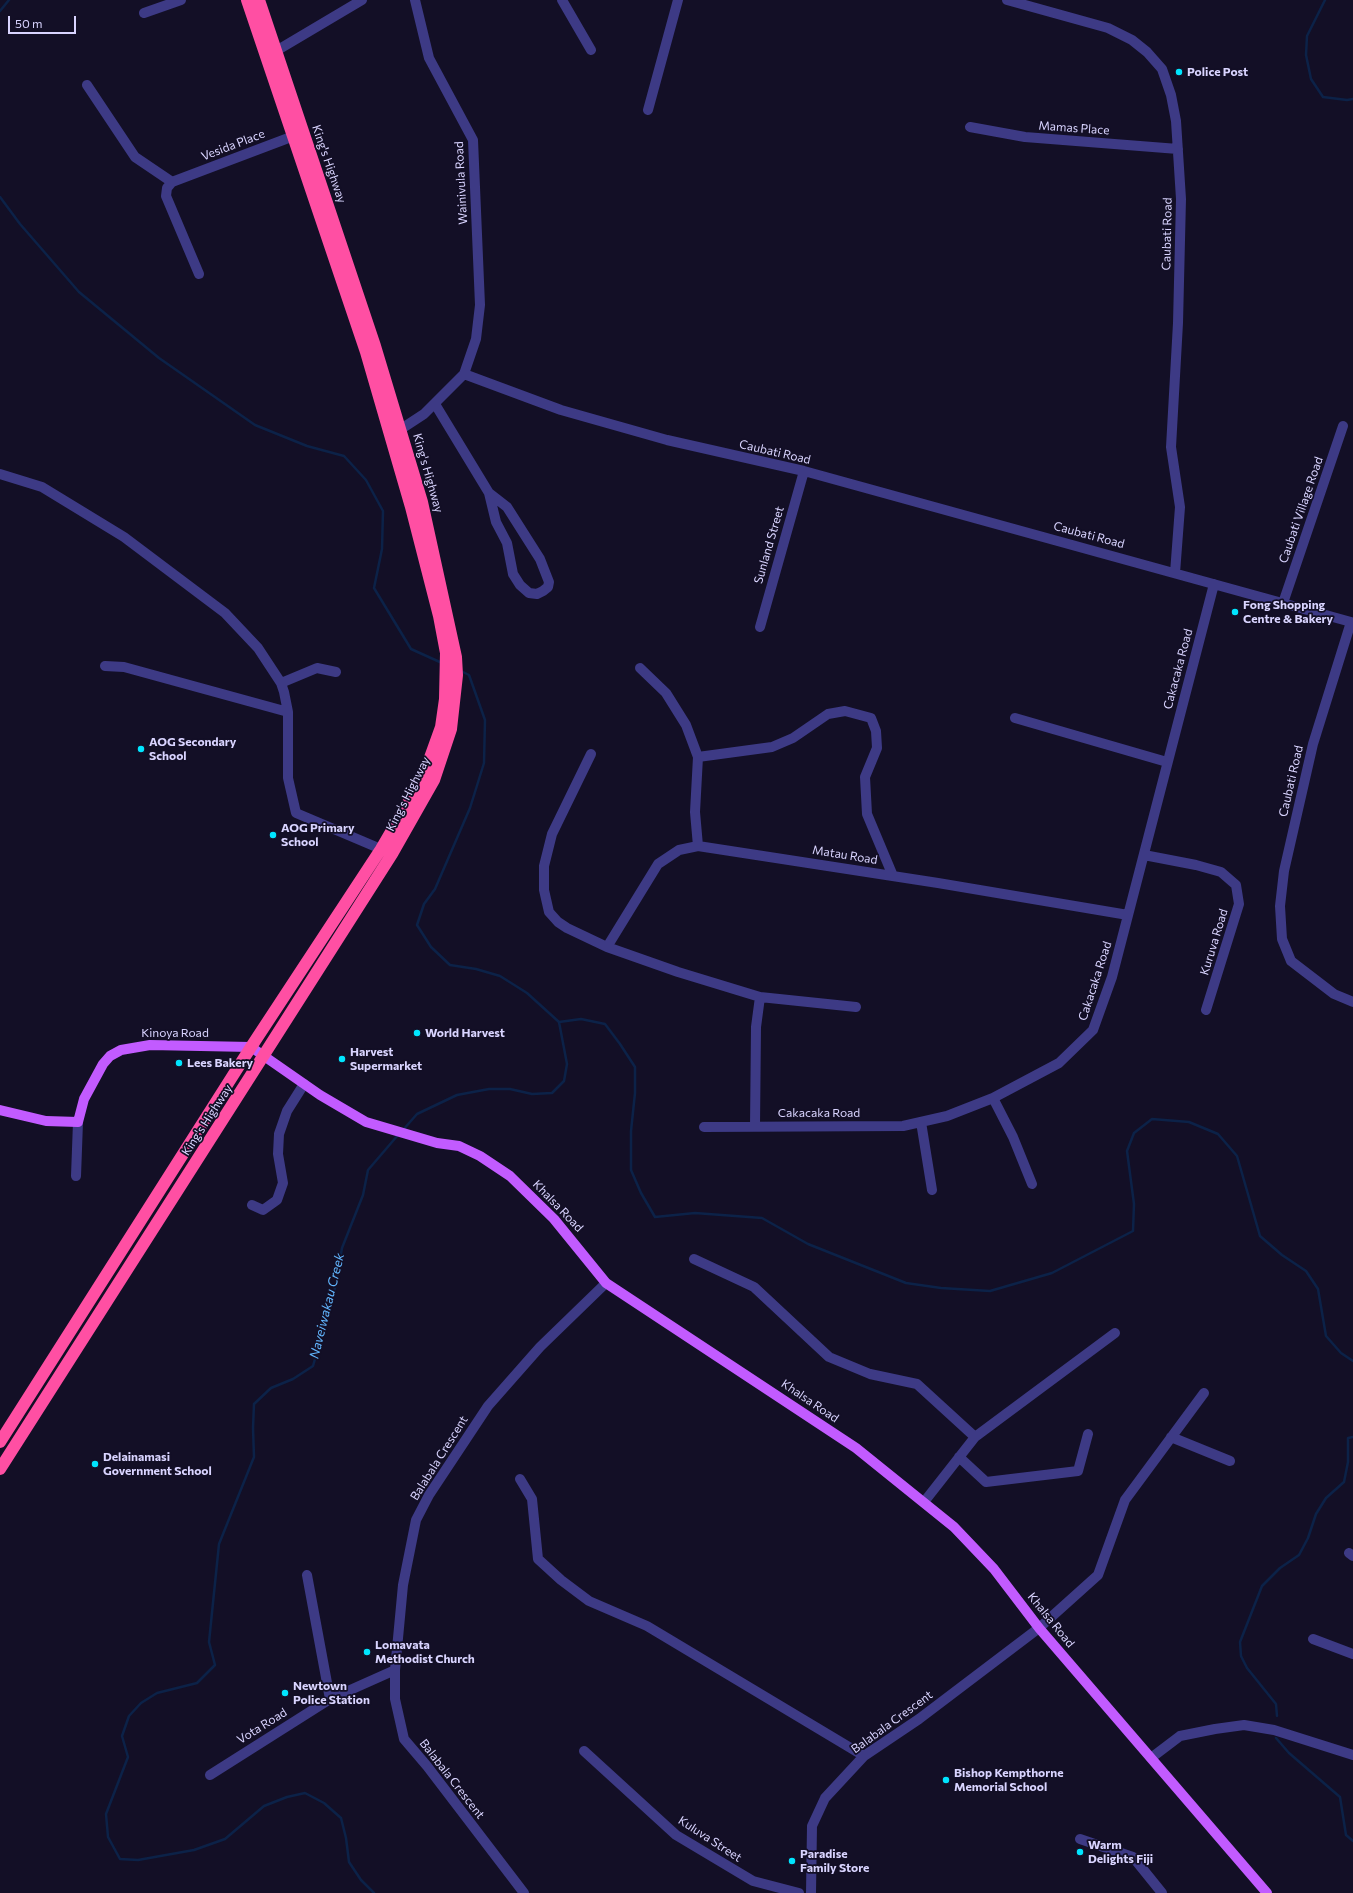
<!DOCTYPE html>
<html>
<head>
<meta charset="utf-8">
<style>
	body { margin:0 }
	#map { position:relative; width:1353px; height:1893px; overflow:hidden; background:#130f26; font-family:Commissioner,sans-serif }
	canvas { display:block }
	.scale { position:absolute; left:8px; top:16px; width:68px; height:18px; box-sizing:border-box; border:2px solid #d9d4ff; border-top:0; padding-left:5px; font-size:12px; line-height:14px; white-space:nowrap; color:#d9d4ff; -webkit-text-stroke:3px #130f26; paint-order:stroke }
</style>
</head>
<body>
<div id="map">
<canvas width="1353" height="1893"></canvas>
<div class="scale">50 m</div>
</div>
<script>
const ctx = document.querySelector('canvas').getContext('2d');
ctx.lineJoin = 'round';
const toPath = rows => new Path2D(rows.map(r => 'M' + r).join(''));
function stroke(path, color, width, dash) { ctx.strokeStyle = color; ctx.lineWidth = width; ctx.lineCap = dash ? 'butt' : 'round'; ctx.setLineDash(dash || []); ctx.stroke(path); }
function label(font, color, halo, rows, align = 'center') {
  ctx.font = font + ' Commissioner,sans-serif'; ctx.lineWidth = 3.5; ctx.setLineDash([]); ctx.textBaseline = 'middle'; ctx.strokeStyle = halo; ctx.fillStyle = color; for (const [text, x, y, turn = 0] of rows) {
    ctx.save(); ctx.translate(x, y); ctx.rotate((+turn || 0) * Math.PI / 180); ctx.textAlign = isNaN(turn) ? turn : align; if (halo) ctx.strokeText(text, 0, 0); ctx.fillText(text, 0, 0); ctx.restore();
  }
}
const stream = toPath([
	[1325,0,1307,36,1306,55,1311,79,1323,97,1347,100,1353,99],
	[0,11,9,0],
	[0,197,20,224,79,292,159,358,255,425,307,446,344,456,366,480,383,511,382,549,374,588,411,649,442,663],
	[461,671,469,675,485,720,484,763,470,808,435,889,424,904,417,925,431,947,450,965,476,969,500,976,527,993,559,1022,581,1019,605,1024,620,1044,635,1067,635,1093,631,1131,631,1170,641,1193,655,1217,695,1213,762,1218,808,1244,906,1283,941,1288,990,1291,1052,1273,1133,1231,1134,1204,1127,1151,1134,1133,1152,1119,1189,1122,1218,1134,1237,1156,1260,1236,1282,1255,1306,1271,1318,1289,1326,1336,1341,1353,1353,1361],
	[403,1130,417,1114,457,1095,489,1089,510,1089,532,1094,552,1093,564,1081,567,1064,559,1022],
	[1277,1716,1276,1704,1247,1668,1241,1656,1240,1642,1262,1586,1280,1568,1299,1555,1308,1538,1316,1514,1326,1498,1344,1482,1348,1462,1348,1438,1353,1437],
	[1276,1738,1289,1753,1340,1797,1346,1835,1353,1841],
	[374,1893,361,1880,349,1862,346,1838,341,1818,324,1803,305,1793,287,1797,264,1806,225,1839,194,1850,138,1860,120,1859,108,1837,106,1814,128,1757,122,1736,129,1716,141,1703,157,1693,197,1683,215,1665,209,1642,219,1544,254,1457,253,1428,254,1404,271,1388,293,1379,313,1366,335,1288,342,1248,363,1195,368,1170,398,1135]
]);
const minor = toPath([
	[415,0,429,58,473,140,480,305,476,339,464,374],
	[562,0,591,50],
	[1007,0,1108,28,1132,40,1147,52,1162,69,1171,95,1176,121,1181,199,1178,323,1171,447,1180,507,1175,573],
	[144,13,181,0],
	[276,51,362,0],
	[87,85,135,157,172,182],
	[648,110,678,0],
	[970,127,1025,137,1178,149],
	[199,274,166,196,167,188,172,182,299,134],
	[435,404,489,493,507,507,540,559,549,582,548,587,543,591,537,594,529,593,520,585,513,574,507,543,496,522,489,493],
	[395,433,424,414,464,374,561,410,667,440,804,471,1351,622,1313,744,1284,871,1280,906,1282,939,1291,961,1334,994,1353,1002],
	[0,474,42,487,124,537,225,613,258,648,281,683,284,692,288,712,288,778,296,813,388,852],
	[1283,603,1343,426],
	[760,627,804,471],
	[105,666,124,667,288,712],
	[640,668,666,693,686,725,698,757,695,812,698,846],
	[281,683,317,668,336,672],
	[1015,718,1167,762],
	[591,754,552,834,544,866,544,890,549,912,558,922,567,928,607,947,678,972,760,997,856,1007],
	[698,757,772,747,793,738,828,714,845,711,871,718,876,731,877,748,865,777,867,814,893,876],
	[1144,855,1196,865,1221,872,1236,885,1239,904,1206,1010],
	[607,947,658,864,679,850,698,846,938,883,1128,915],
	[993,1098,1013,1137,1032,1184],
	[921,1122,932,1190],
	[755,1126,756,1027,760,997],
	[704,1127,903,1126,947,1116,993,1098,1059,1063,1093,1030,1112,977,1214,584],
	[76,1176,78,1122],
	[252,1205,263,1210,277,1200,283,1183,278,1154,279,1134,287,1111,304,1084],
	[694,1259,754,1287,829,1357,870,1374,917,1384,975,1437],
	[1171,1437,1230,1461],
	[959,1457,986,1482,1078,1471,1088,1434],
	[520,1479,532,1499,538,1559,561,1580,589,1601,647,1626,864,1756],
	[924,1502,975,1437,1115,1333],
	[1349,1553,1353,1556],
	[307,1575,330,1699],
	[1313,1639,1353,1654],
	[584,1751,676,1835,753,1881,799,1893],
	[1151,1758,1180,1736,1215,1729,1244,1725,1274,1730,1353,1755],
	[210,1775,330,1699,395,1670],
	[1080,1839,1133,1857,1162,1893],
	[524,1893,427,1766,404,1739,395,1699,395,1670,403,1585,416,1520,429,1495,488,1406,540,1347,606,1283],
	[811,1893,812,1826,825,1798,864,1756,919,1719,1039,1628,1098,1575,1125,1500,1204,1393]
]);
const major = toPath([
	[0,1110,46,1121,78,1122,84,1099,103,1064,110,1056,121,1050,150,1045,251,1047,320,1095,366,1122,437,1143,459,1146,480,1156,510,1176,554,1219,606,1283,856,1448,954,1527,994,1569,1039,1628,1267,1893]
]);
const highway = toPath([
	[0,1442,251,1047,381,849,423,777,441,727,445,699,446,653,439,616,411,507,366,352,247,0],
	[0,1469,392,854,434,780,451,729,457,675,456,657,422,502,375,346,259,0]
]);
const markers = [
	[1179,72,4,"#00e5ff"],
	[1235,612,4,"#00e5ff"],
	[141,749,4,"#00e5ff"],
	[273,835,4,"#00e5ff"],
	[417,1033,4,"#00e5ff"],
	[342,1059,4,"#00e5ff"],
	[179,1063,4,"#00e5ff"],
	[95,1464,4,"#00e5ff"],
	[367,1652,4,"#00e5ff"],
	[285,1693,4,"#00e5ff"],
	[946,1780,4,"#00e5ff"],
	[1080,1852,4,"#00e5ff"],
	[792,1861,4,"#00e5ff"]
];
const poiNames = [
	["Police Post",1187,72],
	["Fong Shopping",1243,605],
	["Centre & Bakery",1243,619],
	["AOG Secondary",149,742],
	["School",149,756],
	["AOG Primary",281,828],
	["School",281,842],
	["World Harvest",425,1033],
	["Harvest",350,1052],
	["Supermarket",350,1066],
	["Lees Bakery",187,1063],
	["Delainamasi",103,1457],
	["Government School",103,1471],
	["Lomavata",375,1645],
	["Methodist Church",375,1659],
	["Newtown",293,1686],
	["Police Station",293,1700],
	["Bishop Kempthorne",954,1773],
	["Memorial School",954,1787],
	["Warm",1088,1845],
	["Delights Fiji",1088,1859],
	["Paradise",800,1854],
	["Family Store",800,1868]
];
const streetNames = [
	["Mamas Place",1074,128,4],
	["Vesida Place",233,145,-21],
	["King's Highway",329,164,71],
	["Wainivula Road",461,183,-93],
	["Caubati Road",1167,234,-89],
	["Caubati Road",775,452,13],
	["King's Highway",428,473,74],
	["Caubati Village Road",1301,510,-71],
	["Caubati Road",1089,535,15],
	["Sunland Street",769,545,-74],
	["Cakacaka Road",1178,669,-75],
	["Caubati Road",1291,781,-77],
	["King's Highway",408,794,-63],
	["Matau Road",845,855,9],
	["Kuruva Road",1214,942,-73],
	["Cakacaka Road",1095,981,-72],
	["Kinoya Road",175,1033],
	["Cakacaka Road",819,1113],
	["King's Highway",207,1120,-57],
	["Khalsa Road",558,1206,46],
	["Khalsa Road",810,1401,34],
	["Balabala Crescent",439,1458,-58],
	["Khalsa Road",1051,1620,51],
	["Balabala Crescent",892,1722,-36],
	["Vota Road",262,1726,-32],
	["Balabala Crescent",452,1779,52],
	["Kuluva Street",710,1839,33]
];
const waterNames = [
	["Naveiwakau Creek",327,1306,-76]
];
stroke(stream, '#0c2248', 2.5);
stroke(minor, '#3d3a85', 10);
stroke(major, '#c25bff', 10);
stroke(highway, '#ff4fa3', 12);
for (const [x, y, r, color] of markers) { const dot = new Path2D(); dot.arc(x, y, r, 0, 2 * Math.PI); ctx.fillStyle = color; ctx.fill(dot); stroke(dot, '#130f26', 1.5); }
label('bold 12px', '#d9d4ff', '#130f26', poiNames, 'left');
label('12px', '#d9d4ff', '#130f26', streetNames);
label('italic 13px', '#62b6ff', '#130f26', waterNames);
</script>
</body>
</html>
